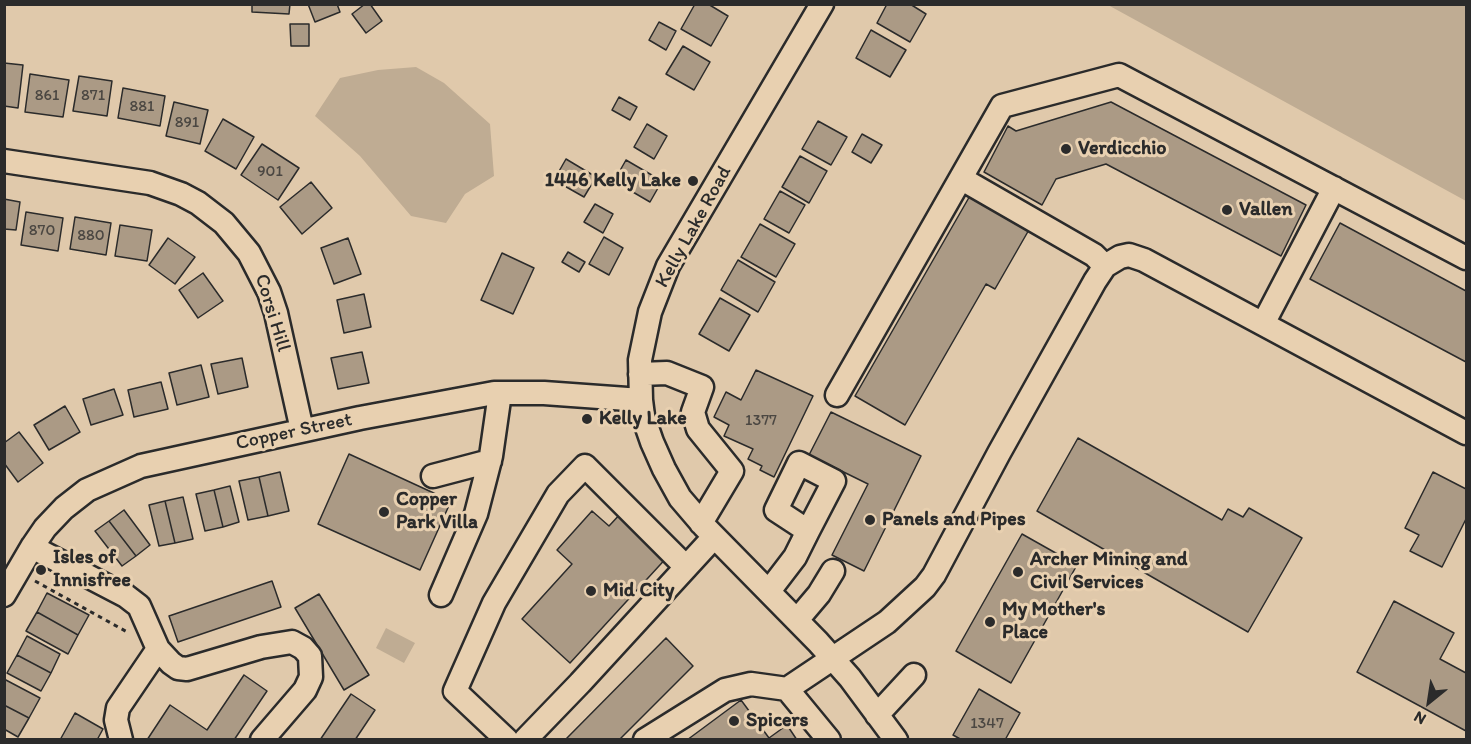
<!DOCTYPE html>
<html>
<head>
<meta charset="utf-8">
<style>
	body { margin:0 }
	#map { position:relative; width:1471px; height:744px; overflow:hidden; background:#e0c9ab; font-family:Itim,sans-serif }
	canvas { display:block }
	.frame { position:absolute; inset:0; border:6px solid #2b2b2b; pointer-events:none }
	.north { position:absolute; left:1399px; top:672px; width:60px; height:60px; -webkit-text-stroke:4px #e8d0b0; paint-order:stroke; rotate:210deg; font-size:16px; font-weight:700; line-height:24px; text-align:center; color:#2b2b2b }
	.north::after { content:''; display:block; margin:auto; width:21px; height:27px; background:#2b2b2b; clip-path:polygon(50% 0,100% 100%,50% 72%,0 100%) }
</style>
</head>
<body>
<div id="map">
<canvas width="1471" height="744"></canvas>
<div class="frame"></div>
<div class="north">N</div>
</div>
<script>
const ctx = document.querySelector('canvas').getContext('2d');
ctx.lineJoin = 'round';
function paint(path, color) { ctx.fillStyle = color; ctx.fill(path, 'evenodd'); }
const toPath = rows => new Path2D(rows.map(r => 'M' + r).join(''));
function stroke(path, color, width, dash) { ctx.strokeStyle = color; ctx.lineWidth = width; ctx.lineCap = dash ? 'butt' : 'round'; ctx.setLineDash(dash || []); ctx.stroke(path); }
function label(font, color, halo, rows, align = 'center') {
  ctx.font = font + ' Itim,sans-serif'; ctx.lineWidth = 6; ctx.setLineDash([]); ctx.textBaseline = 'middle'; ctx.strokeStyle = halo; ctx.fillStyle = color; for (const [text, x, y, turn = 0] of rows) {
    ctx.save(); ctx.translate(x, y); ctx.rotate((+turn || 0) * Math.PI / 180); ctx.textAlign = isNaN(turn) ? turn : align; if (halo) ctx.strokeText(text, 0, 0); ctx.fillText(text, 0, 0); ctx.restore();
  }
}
const green = toPath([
	[1108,5,1466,5,1466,201],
	[416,67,444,83,490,124,494,176,465,194,446,223,411,216,360,156,315,116,340,78,378,70],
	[386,628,415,643,404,663,376,648]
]);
const building = toPath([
	[252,4,290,4,289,14,252,12,252,4],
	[308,4,337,4,340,12,315,22,308,4],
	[365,4,370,4,382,21,366,33,352,14,365,4],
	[695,4,708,4,728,16,711,46,681,29,695,4],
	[887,4,910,4,926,14,910,42,877,23,887,4],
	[659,22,676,31,666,50,649,40,659,22],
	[290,24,309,24,309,46,291,46,290,24],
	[871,30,906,50,890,77,856,58,871,30],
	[683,46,710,62,694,90,666,74,683,46],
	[4,63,23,65,18,108,4,106,4,63],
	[30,74,69,80,63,117,25,112,30,74],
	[79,76,112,81,107,116,73,111,79,76],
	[123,88,165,96,160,126,118,118,123,88],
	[619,97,637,107,630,120,612,110,619,97],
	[174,102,208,110,200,144,166,136,174,102],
	[1111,102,1306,205,1281,256,1106,164,1056,179,1042,205,984,172,1008,126,1016,131,1111,102],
	[223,119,254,137,236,169,205,151,223,119],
	[818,121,847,137,831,165,802,149,818,121],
	[647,124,667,136,654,159,634,147,647,124],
	[862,134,882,145,871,163,852,152,862,134],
	[262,144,299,168,278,200,241,175,262,144],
	[800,156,827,171,809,203,782,187,800,156],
	[566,159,596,177,584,197,554,180,566,159],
	[626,160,662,181,650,202,614,181,626,160],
	[311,182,332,208,302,234,280,207,311,182],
	[780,191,805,205,789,233,764,219,780,191],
	[971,194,1030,228,995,289,986,284,905,425,855,396,971,194],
	[4,199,20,202,16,230,4,229,4,199],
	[595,204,613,214,603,233,584,222,595,204],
	[26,212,63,218,58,251,21,245,26,212],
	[75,217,111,223,106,255,70,249,75,217],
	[1340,223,1466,291,1466,362,1310,279,1340,223],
	[760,224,795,244,776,277,741,257,760,224],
	[120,225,152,230,147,261,115,256,120,225],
	[604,237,623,248,609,275,589,264,604,237],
	[168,238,195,257,175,284,149,265,168,238],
	[348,238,361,274,334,284,321,248,348,238],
	[568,252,585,262,579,272,562,262,568,252],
	[502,253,534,268,513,314,481,300,502,253],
	[738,260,775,282,758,312,721,290,738,260],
	[203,273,223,301,198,318,179,290,203,273],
	[364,294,371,327,344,333,337,300,364,294],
	[720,298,750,315,729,351,699,334,720,298],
	[362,352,369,383,338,389,331,358,362,352],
	[242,358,248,387,218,394,211,364,242,358],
	[201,365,209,397,177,405,169,373,201,365],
	[756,370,813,396,774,477,760,470,762,466,748,459,753,449,724,436,729,425,714,417,726,392,741,400,756,370],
	[161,382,168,409,134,417,128,390,161,382],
	[114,389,123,415,91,425,83,399,114,389],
	[65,406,80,432,49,450,34,425,65,406],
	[831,412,921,456,864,571,832,555,868,484,809,455,831,412],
	[19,432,43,463,18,482,4,463,4,443,19,432],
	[1078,438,1222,520,1228,509,1243,517,1249,508,1302,538,1248,632,1037,511,1078,438],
	[349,454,451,501,420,570,318,524,349,454],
	[280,472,289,511,268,516,259,477,280,472],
	[1433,472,1466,489,1466,519,1442,567,1410,551,1419,535,1405,528,1433,472],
	[259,477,268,516,248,520,239,481,259,477],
	[230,486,239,522,223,527,214,490,230,486],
	[214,490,223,527,205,531,196,494,214,490],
	[183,497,193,539,175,543,165,501,183,497],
	[165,501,175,543,159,546,149,505,165,501],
	[124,510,150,545,136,556,109,521,124,510],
	[592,511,609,526,623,511,670,554,570,663,522,619,572,564,557,550,592,511],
	[109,521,136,556,122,566,95,531,109,521],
	[1022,534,1077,565,1011,683,956,651,1022,534],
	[272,581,281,607,178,642,169,616,272,581],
	[47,593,89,615,78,635,37,612,47,593],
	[319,594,369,675,344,690,295,608,319,594],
	[1394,601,1454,633,1440,659,1466,673,1466,731,1357,672,1394,601],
	[37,612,78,635,68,654,26,631,37,612],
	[27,636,60,654,51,673,17,655,27,636],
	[666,638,693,666,619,740,565,740,666,638],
	[17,655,51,673,41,691,7,673,17,655],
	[244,675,267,691,234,740,147,740,170,705,207,730,244,675],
	[4,679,40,698,29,718,4,705,4,679],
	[979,689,1020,713,1005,740,962,740,953,735,979,689],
	[351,694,375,710,355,740,320,740,351,694],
	[741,700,769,738,787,725,797,740,687,740,741,700],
	[4,705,29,718,18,737,4,729,4,705],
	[75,713,103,729,97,740,60,740,75,713]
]);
const path = toPath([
	[35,581,129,633]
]);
const minor = toPath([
	[822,4,668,266,650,312,640,360,641,400,643,416,652,442,664,469,680,498,704,526,818,642,850,678,896,740],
	[4,161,150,183,181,194,198,203,224,223,249,253,269,292,276,313,302,430],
	[962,179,1094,255,1105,266],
	[1263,324,1334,188],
	[640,374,667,373,702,387,693,412,698,429,732,471,701,523],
	[837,395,1002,106,1119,75,1466,258],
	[433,476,490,461],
	[32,547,126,596,139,606,158,649],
	[769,591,795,557,808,531,834,481,799,463,776,510,808,531],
	[4,595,32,547,45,528,64,508,87,490,141,466,360,418,494,393,544,393,641,400],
	[441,595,476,514,491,456,500,393],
	[797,620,819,594,833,571],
	[877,715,914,675],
	[121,740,116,720,118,708,158,649,171,663,178,668,187,669,261,647,292,642,303,648,310,656,311,677,305,690,262,740],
	[507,740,455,691,494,603,558,494,585,466,686,567],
	[525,740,580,683,714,537],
	[645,740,725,690,751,684,787,689],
	[829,740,787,689,887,622,925,587,934,575,999,453,1095,281,1105,266,1120,257,1129,255,1144,260,1466,433]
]);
const markers = [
	[1066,149,6,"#2b2b2b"],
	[693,181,6,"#2b2b2b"],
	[1227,210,6,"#2b2b2b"],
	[587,419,6,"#2b2b2b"],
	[384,512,6,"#2b2b2b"],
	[870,520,6,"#2b2b2b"],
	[41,570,6,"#2b2b2b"],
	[1018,572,6,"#2b2b2b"],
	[591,591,6,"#2b2b2b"],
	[990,622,6,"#2b2b2b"],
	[734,721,6,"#2b2b2b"]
];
const numberNames = [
	["861",47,96],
	["871",93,96],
	["881",142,107],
	["891",187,123],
	["901",270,172],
	["870",42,231],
	["880",91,236],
	["1377",761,421],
	["1347",987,724]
];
const poiNames = [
	["Verdicchio",1078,149],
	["1446 Kelly Lake",681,181,"right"],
	["Vallen",1239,210],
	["Kelly Lake",599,419],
	["Copper",396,500],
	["Park Villa",396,523],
	["Panels and Pipes",882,520],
	["Isles of",53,558],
	["Innisfree",53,581],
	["Archer Mining and",1030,560],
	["Civil Services",1030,583],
	["Mid City",603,591],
	["My Mother's",1002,610],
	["Place",1002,633],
	["Spicers",746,721]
];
const streetNames = [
	["Kelly Lake Road",694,227,-61],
	["Corsi Hill",272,313,73],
	["Copper Street",294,432,-12]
];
paint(green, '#bfac93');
paint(building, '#ab9a85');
stroke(building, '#2b2b2b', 1.5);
stroke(minor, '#2b2b2b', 27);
stroke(path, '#2b2b2b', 3, [4.5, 4.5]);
stroke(minor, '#e8d0b0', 22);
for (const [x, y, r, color] of markers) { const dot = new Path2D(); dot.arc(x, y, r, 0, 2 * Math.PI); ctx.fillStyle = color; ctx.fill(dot); stroke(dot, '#e8d0b0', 2); }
label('16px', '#4b4742', null, numberNames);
label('bold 20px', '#2b2b2b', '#e8d0b0', poiNames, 'left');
label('20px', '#2b2b2b', '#e8d0b0', streetNames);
</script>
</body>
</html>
